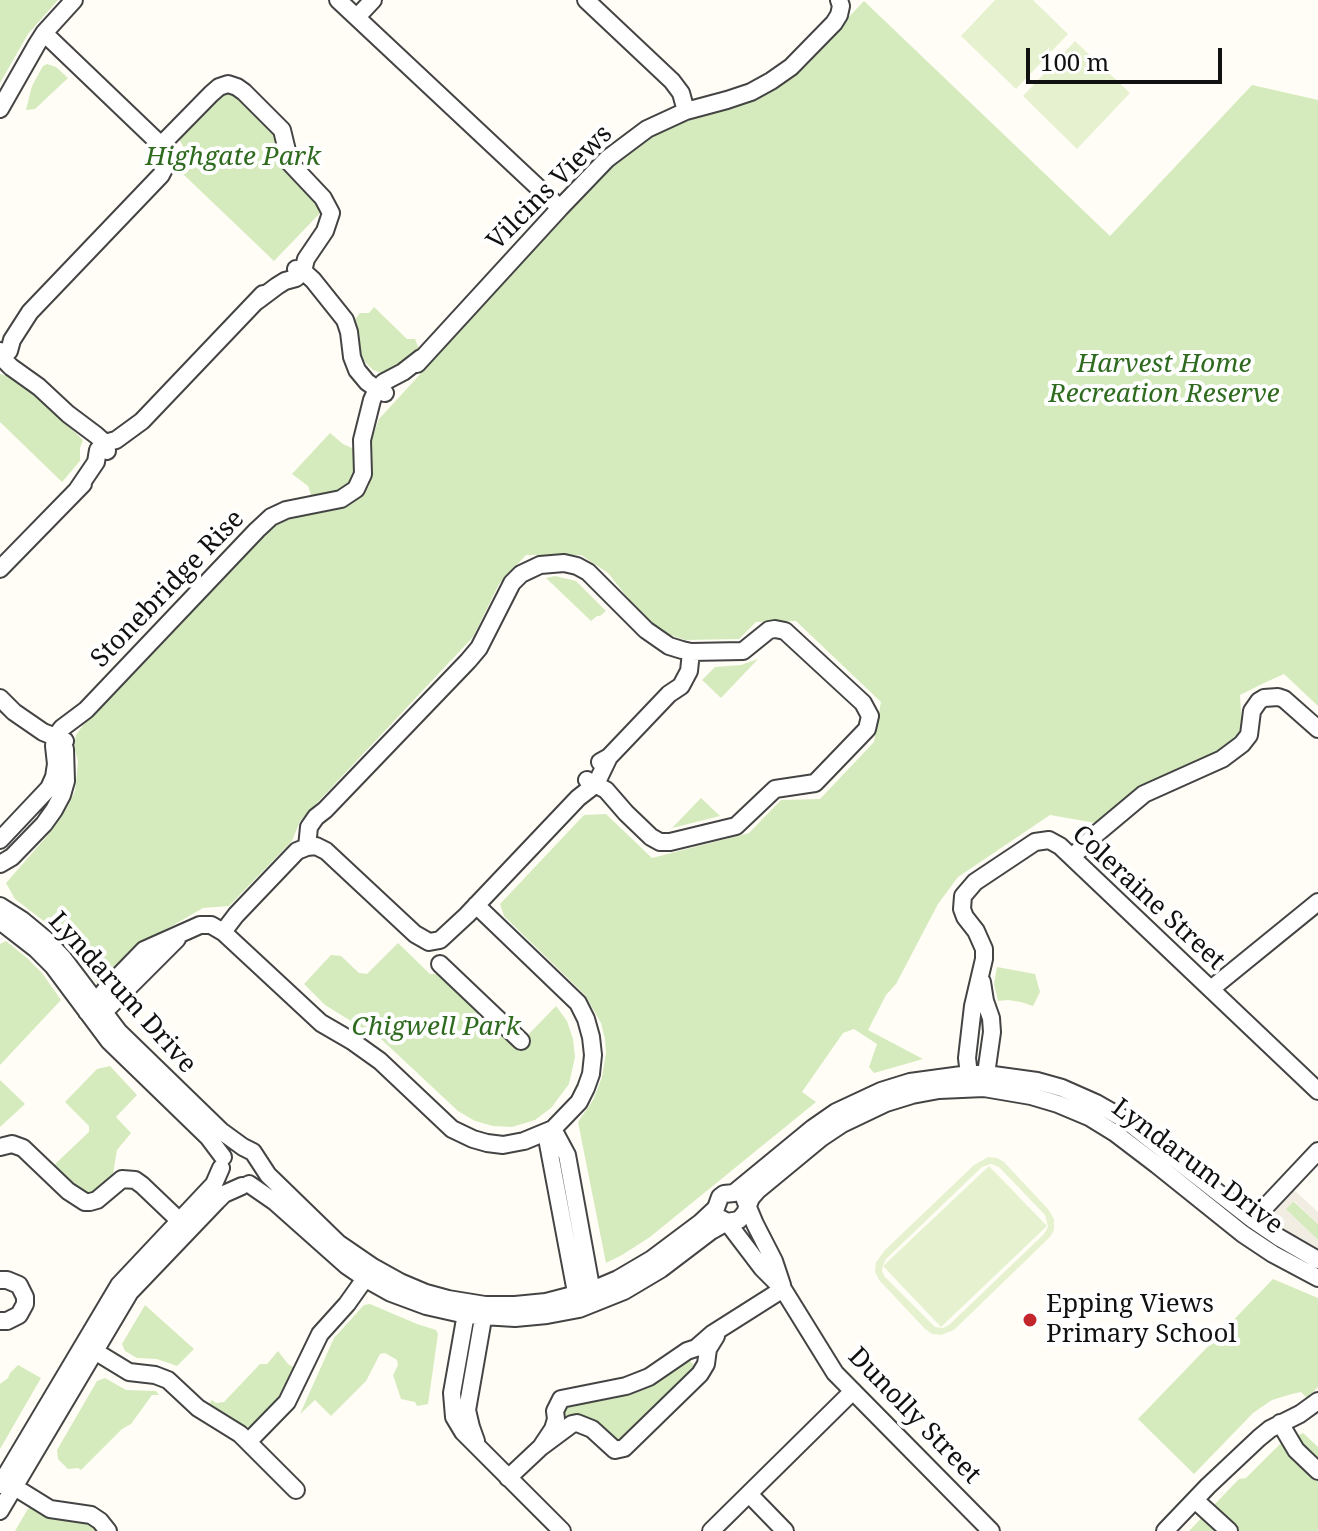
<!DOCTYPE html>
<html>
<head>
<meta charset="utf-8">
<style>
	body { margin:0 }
	#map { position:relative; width:1318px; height:1531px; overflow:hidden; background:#fffdf5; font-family:"Noto Serif",serif }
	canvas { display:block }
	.scale { position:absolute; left:1026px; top:48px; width:196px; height:36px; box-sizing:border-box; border:4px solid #111; border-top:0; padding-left:10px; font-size:24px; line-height:28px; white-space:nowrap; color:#111; -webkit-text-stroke:6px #fff; paint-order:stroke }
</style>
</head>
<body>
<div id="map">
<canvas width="1318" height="1531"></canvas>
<div class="scale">100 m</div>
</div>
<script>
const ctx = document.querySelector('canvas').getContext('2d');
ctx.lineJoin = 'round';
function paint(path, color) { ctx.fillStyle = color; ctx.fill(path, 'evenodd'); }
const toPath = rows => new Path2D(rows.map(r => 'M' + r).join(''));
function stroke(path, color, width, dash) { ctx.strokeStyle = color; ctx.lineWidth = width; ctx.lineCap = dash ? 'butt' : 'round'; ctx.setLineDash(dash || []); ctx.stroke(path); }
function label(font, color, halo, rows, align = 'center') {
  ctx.font = font + ' "Noto Serif",serif'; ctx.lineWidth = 8; ctx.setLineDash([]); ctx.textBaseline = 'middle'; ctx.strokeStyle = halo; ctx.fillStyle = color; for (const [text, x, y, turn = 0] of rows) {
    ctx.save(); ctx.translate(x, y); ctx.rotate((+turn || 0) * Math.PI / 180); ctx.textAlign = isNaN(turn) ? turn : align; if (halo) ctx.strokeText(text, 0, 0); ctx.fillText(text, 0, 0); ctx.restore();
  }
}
const green = toPath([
	[0,0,58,0,28,34,0,83],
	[864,1,1110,236,1252,85,1318,100,1318,706,1284,674,1264,683,1240,695,1242,728,1238,734,1216,752,1146,783,1096,823,1050,815,958,877,938,904,896,984,886,995,868,1030,923,1059,874,1073,869,1067,877,1044,854,1029,843,1033,802,1092,816,1102,650,1237,622,1255,606,1263,578,1122,593,1100,602,1077,606,1053,605,1039,601,1023,585,995,504,916,500,904,584,815,606,814,652,858,749,833,781,800,820,799,874,742,881,702,796,621,756,622,739,639,685,640,662,632,631,602,608,573,581,555,526,555,499,584,473,637,300,821,292,841,229,906,203,908,132,949,100,988,72,948,54,929,15,899,6,883,48,835,68,806,75,791,77,773,78,761,74,746,76,735,83,725,273,527,294,517,344,507,353,503,363,495,369,486,371,474,372,438,379,419,602,176,627,153,654,136,681,123,750,101,783,84,797,72],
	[47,64,56,67,68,78,35,109,26,110,32,86,43,66],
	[225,94,239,97,270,127,276,135,280,161,284,170,317,204,322,211,274,261,183,174,186,171,188,155,179,139,215,100],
	[374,307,407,339,415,339,419,349,406,364,386,375,373,370,365,362,361,355,358,328,353,322,360,313,369,313],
	[0,374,20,379,83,440,80,448,80,461,62,482,0,422],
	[330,433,343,444,354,449,354,480,341,493,312,498,308,486,292,474],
	[555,576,576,581,606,611,600,616,597,616,591,621,546,578],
	[758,659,721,698,702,680,715,667,741,665],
	[701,798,720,816,672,828],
	[6,941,27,958,42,973,61,1000,0,1065,0,944],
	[398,943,430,974,439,974,523,1040,556,1006,567,1021,573,1039,575,1057,569,1084,551,1108,535,1120,512,1127,493,1126,475,1121,458,1111,382,1040,325,1005,304,984,331,955,341,956,359,973,367,974],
	[997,967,1035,974,1040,992,1033,1006,1021,1002,1008,1000,998,1001,994,984],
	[110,1066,137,1095,116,1117,131,1133,117,1150,113,1174,93,1193,86,1195,78,1191,53,1166,89,1132,89,1126,65,1102,97,1069],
	[0,1080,25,1104,0,1127],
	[1293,1201,1318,1224,1318,1240,1285,1209],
	[1273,1279,1318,1298,1318,1387,1307,1398,1301,1392,1292,1394,1272,1400,1253,1413,1194,1474,1138,1419],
	[370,1304,417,1324,436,1330,438,1334,428,1404,417,1406,415,1402,401,1399,393,1375,398,1365,397,1360,385,1353,380,1354,366,1381,331,1416,315,1400,300,1414,334,1338,364,1305],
	[145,1305,194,1349,177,1366,157,1359,137,1358,125,1351,122,1344],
	[278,1351,288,1364,296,1369,286,1392,253,1427,243,1426,207,1406,212,1400,216,1403,224,1402,260,1364,267,1364],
	[688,1359,694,1365,695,1369,621,1443,613,1443,591,1420,585,1418,569,1418,563,1413,563,1407],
	[18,1365,41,1378,0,1449,0,1384,8,1378,10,1373],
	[105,1378,126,1390,156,1391,159,1395,152,1395,131,1424,122,1429,81,1470,78,1468,68,1469,58,1459,57,1450,97,1381],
	[1303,1433,1318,1447,1318,1531,1189,1531,1239,1479,1246,1478,1281,1443],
	[29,1507,49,1517,88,1523,97,1531,15,1531]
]);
const pitch = toPath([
	[995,0,1033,0,1068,34,1016,89,961,36],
	[1075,41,1130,93,1077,149,1023,96],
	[988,1157,997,1158,1004,1162,1048,1209,1054,1219,1054,1230,1050,1237,954,1330,941,1335,932,1334,925,1329,879,1280,875,1272,876,1262,885,1250,974,1165],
	[991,1164,999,1167,1045,1215,1048,1227,1044,1234,949,1325,943,1328,935,1327,885,1277,882,1271,883,1265,886,1259,982,1167],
	[989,1166,1047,1226,941,1327,883,1266]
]);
const plaza = toPath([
	[1293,1189,1318,1212,1318,1224,1294,1201,1286,1209,1318,1240,1318,1251,1282,1229,1274,1219,1275,1209]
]);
const minor = toPath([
	[338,0,560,208],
	[586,0,672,81,681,93,686,111],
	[357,17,373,0],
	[0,109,37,44,44,33,74,0],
	[161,145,211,94,219,87,228,84,237,87,244,92,282,130,290,163,323,198,331,213,325,231,306,259,303,271,296,278,285,281,277,286,257,301],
	[296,269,303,271,313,280,345,320,349,332,352,357,357,370,367,382,377,389,385,393],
	[0,351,2,358,11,367,39,387,68,414,96,435,105,443,107,451],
	[0,359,9,351,12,340,30,312,161,175,168,161,166,153,161,145,44,33],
	[417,364,560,208,607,159,647,129,686,111,727,100,751,92,771,81,791,67,834,23,839,15,841,6,839,0],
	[77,490,96,462,98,450,105,443,116,440,142,421,263,294],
	[0,569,83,484],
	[0,698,14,712,43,732,65,741],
	[600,762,609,757,669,694,681,686,689,671,691,652],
	[0,840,49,788,54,777,56,764,54,746,55,737,62,728,86,710,257,530,271,517,286,510,341,499,356,489,363,474,362,440,372,400,377,389,384,382,403,372,421,358],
	[307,847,309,827,316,817,325,810,468,661,479,648,512,583,521,574,540,565,564,563,577,566,588,572,646,630,669,646,682,650,691,652,743,651,769,630,775,629,785,631,863,703,870,716,867,729,815,783,775,789,736,826,670,842,660,842,651,837,626,813,606,790,587,780],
	[1072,857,1095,835,1144,794,1222,759,1242,744,1249,735,1252,711,1259,701,1264,698,1278,697,1284,699,1318,729],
	[0,864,12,857,44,824,54,810,62,795,66,781,65,749],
	[0,906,22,920,45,939,63,958,119,1032,221,1131,243,1147,253,1152,268,1175,338,1243,373,1267,400,1282,426,1293,448,1299,485,1305,515,1305,546,1302,592,1290,618,1279,652,1259,700,1223,716,1208,720,1197,724,1194,734,1193,813,1128,836,1112,881,1091,910,1082,969,1074,986,1074,1037,1081,1062,1088,1096,1103,1124,1119,1253,1220,1278,1237,1318,1260],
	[0,921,36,949,53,966,109,1041,208,1137,223,1157],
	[223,932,236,915,297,851,307,847,316,846,326,851,415,934,429,942,440,940,467,915,578,798,596,784,609,757],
	[440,964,521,1041],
	[982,982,985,1001,991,1018,992,1032,985,1081],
	[1211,989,1318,902],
	[87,1012,107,988,144,950,200,925,211,925,223,932,321,1023,352,1041,380,1061,452,1129,473,1139,487,1143,503,1145,524,1141,553,1129,579,1102,586,1088,591,1074,593,1055,591,1037,586,1019,578,1003,476,905],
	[97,1019,177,939],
	[970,1083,967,1058,973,1006,984,959,984,949,976,931,965,917,962,909,963,896,975,882,1035,842,1049,840,1060,846,1318,1091],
	[553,1129,567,1155,593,1298],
	[546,1133,578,1303],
	[0,1147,12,1144,23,1148,68,1191,85,1202,90,1202,97,1200,122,1179,135,1180,142,1185,185,1226],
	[249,1184,275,1202,347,1266,366,1279,391,1293,426,1306,466,1315,515,1318,547,1315,579,1309,624,1291,661,1269,711,1231,727,1222,739,1220,745,1213,751,1198,758,1190,821,1138,842,1124,886,1103,912,1095,939,1090,984,1088,1031,1096,1058,1104,1089,1117,1115,1133,1157,1165,1243,1234,1273,1254,1318,1278],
	[745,1200,755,1224,774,1261,782,1285],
	[722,1219,727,1222,762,1268,783,1289,835,1373,991,1531],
	[1253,1220,1318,1151],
	[0,1280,7,1280,19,1285,25,1297,25,1304,19,1315,7,1321,0,1321],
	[467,1308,452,1393,454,1417,463,1432,562,1531],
	[88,1347,129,1372,155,1375,168,1380,198,1408,240,1434,296,1490],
	[1280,1423,1296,1450,1318,1471],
	[476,1441,471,1427,467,1410,485,1307],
	[248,1442,287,1402,320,1334,347,1304,369,1273],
	[541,1447,553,1429,556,1419,555,1411,561,1399,626,1386,649,1377,687,1351,696,1348,712,1334,783,1289],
	[508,1478,541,1447,572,1424,577,1423,592,1429,615,1450,624,1448,700,1374,706,1364,708,1349,716,1336],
	[8,1483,50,1509,91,1515,100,1521,108,1531],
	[0,1485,119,1285,214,1184,221,1168],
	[749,1494,785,1531],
	[1195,1500,1229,1531],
	[0,1511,130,1292,217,1201,224,1194,242,1186],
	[711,1531,853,1391],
	[1165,1531,1208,1486,1259,1438,1270,1429,1300,1414,1318,1401]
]);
const markers = [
	[1030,1320,8,"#c4262e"]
];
const parkNames = [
	["Highgate Park",233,158],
	["Harvest Home",1164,365],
	["Recreation Reserve",1164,395],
	["Chigwell Park",436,1028]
];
const streetNames = [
	["Vilcins Views",550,188,-45],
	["Stonebridge Rise",168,589,-46],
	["Coleraine Street",1148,898,43],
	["Lyndarum Drive",122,993,48],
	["Lyndarum Drive",1197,1167,37],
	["Dunolly Street",914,1416,46]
];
const poiNames = [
	["Epping Views",1046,1305],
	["Primary School",1046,1335]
];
paint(green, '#d5ebbd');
paint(pitch, '#e6f2cf');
paint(plaza, '#f1ede2');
stroke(minor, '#444', 20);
stroke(minor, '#fff', 16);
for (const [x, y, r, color] of markers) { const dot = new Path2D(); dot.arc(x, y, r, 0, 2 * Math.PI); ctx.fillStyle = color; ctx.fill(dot); stroke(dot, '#fff', 3); }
label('italic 26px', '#2f6b1f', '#fff', parkNames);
label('26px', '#111', '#fff', streetNames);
label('26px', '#111', '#fff', poiNames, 'left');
</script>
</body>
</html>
